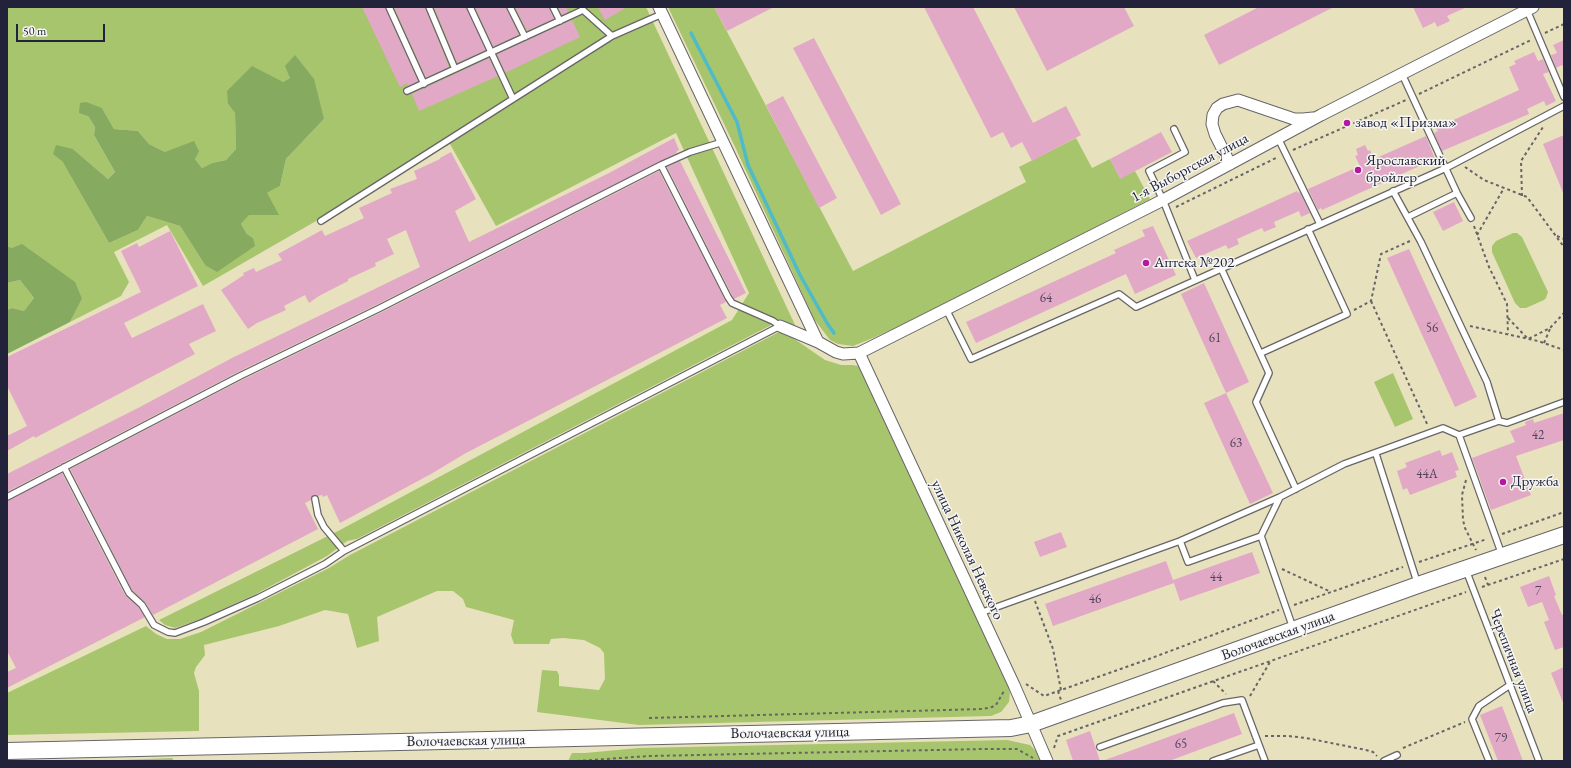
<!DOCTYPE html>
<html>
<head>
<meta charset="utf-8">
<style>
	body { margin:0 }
	#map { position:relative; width:1571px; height:768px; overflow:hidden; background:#e8e1bd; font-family:"EB Garamond",serif }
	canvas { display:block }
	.frame { position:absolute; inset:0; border:8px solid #22223b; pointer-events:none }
	.scale { position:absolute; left:16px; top:24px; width:89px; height:18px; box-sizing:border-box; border:2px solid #22223b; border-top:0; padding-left:5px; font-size:12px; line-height:14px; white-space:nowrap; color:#22223b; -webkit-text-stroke:3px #f6f6f2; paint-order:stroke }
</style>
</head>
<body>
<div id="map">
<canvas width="1571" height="768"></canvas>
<div class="frame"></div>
<div class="scale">50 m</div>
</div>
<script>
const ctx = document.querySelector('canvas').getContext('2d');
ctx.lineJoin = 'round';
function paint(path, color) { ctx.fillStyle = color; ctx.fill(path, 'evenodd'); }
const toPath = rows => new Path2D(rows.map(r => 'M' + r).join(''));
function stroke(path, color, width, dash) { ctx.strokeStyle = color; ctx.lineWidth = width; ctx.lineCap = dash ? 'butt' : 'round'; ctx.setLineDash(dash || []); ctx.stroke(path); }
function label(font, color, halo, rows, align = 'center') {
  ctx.font = font + ' "EB Garamond",serif'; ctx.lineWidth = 3; ctx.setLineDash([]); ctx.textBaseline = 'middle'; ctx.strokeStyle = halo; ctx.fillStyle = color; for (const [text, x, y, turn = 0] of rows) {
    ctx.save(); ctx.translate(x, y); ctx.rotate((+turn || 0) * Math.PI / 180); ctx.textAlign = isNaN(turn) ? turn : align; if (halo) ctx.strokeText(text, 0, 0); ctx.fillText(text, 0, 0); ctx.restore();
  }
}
const green = toPath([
	[7,7,646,7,796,327,777,322,357,539,347,541,327,556,256,594,201,619,175,628,165,625,159,620,340,530,732,320,749,293,676,133,496,226,450,144,203,286,167,225,114,252,129,282,121,296,70,322,82,299,12,248,7,246],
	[290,78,324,119,286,159,280,186,267,193,241,224,247,234,253,238,205,265,180,226,147,216,138,230,109,243,62,161,73,149,108,179,115,172,94,135,95,127,88,116,102,108,114,129,138,131,149,144,165,152,195,159,202,168,212,163,226,160,236,149,235,113,228,104,283,82],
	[668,7,714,7,853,271,1026,182,1019,167,1076,138,1092,168,1110,159,1120,178,1135,171,1150,199,930,312,873,338,853,346,838,344,830,340,814,319,736,149],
	[1513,233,1517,233,1522,237,1548,292,1546,298,1544,300,1526,308,1520,308,1515,303,1492,252,1492,246,1496,241],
	[20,280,34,298,24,311,12,308,7,310,7,283],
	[779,332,790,336,825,360,841,365,852,365,858,366,862,372,1008,684,1010,693,1009,702,1001,712,991,716,639,725,537,712,542,670,557,671,559,675,559,686,599,690,605,679,604,653,600,648,584,640,563,638,551,639,549,644,514,644,511,635,514,620,466,607,463,599,453,591,437,591,377,617,379,641,357,648,348,614,325,610,279,626,204,645,205,655,196,667,194,673,199,691,199,731,7,735,7,693,146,626,156,634,167,639,180,639,201,632,329,568,350,555],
	[1393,373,1413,419,1395,427,1374,382],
	[1007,740,1030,745,1039,754,1042,761,568,761,572,753,585,753,639,748],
	[172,758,174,761,97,761]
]);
const forest = toPath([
	[295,55,314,79,324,119,286,159,280,186,267,193,279,215,249,215,241,224,247,234,253,238,255,246,217,272,205,265,180,226,147,216,138,230,109,243,62,161,53,154,56,145,73,149,108,179,115,172,94,135,95,127,88,116,79,113,80,103,86,102,102,108,114,129,138,131,149,144,165,152,194,141,199,151,195,159,202,168,212,163,226,160,236,149,235,113,228,104,227,91,252,66,283,82,290,78,285,66],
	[22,244,75,282,82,299,70,322,7,354,7,310,12,308,24,311,34,298,20,280,7,283,7,246,12,248]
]);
const stream = toPath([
	[691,33,737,122,748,165,800,275,827,323,834,333]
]);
const building = toPath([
	[362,7,385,7,418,81,408,86,407,83,400,87],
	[394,7,425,7,449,67,426,78],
	[434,7,466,7,486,50,457,63],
	[475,7,506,7,519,35,493,47],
	[515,7,549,7,554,19,527,31],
	[558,7,566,7,568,12,562,15],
	[598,7,627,7,605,20],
	[714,7,774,7,727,31],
	[924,7,973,7,1033,123,1066,106,1081,135,1032,161,1022,142,1011,148,1003,132,991,138],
	[1014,7,1124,7,1134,26,1047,71],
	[1259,7,1334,7,1219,65,1204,35],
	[1413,7,1467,7,1447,16,1450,21,1437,27,1435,22,1423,28],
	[572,20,580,37,505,73,497,54],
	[814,38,901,204,881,215,793,48],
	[1564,40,1564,68,1562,65,1556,68,1551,55,1557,53,1553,45],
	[1534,52,1538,61,1543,59,1549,72,1543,74,1556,101,1546,106,1544,101,1527,109,1529,114,1442,151,1434,133,1438,131,1436,128,1519,90,1509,67,1516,64,1514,61],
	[489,58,498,76,419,111,412,94],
	[783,96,837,198,819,208,766,105],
	[1161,132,1172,152,1120,179,1110,159],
	[1564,135,1564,195,1543,144],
	[1426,136,1435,159,1322,210,1321,208,1318,210,1308,189,1360,166,1355,156,1358,155,1356,149,1365,145,1368,151,1370,150,1374,159],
	[674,138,679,150,676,152,677,153,378,304,238,372,7,492,7,474,138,408,232,358,420,267,406,230,387,239,394,254,375,263,376,266,348,279,348,281,319,296,309,303,305,295,284,306,286,310,257,323,248,329,221,290,244,275,243,273,254,268,256,272,282,260,278,254,322,230,325,236,364,218,359,208,392,193,390,189,417,179,414,171,440,159,440,158,451,152,476,199,455,211,469,242,609,173],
	[680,161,746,293,734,299,667,167],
	[659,171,726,302,720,305,727,318,466,453,431,474,340,523,327,495,323,497,322,495,318,496,316,495,313,496,311,500,305,503,318,529,153,615,145,602,132,590,70,469,242,380,382,312],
	[1297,191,1298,193,1300,192,1310,213,1301,217,1299,211,1274,222,1276,227,1264,232,1262,228,1237,239,1239,244,1228,249,1226,245,1196,258,1187,241],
	[1454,202,1463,221,1443,231,1433,212],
	[1153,226,1176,275,1135,294,1126,274,976,343,966,322,1116,253,1114,250,1145,236,1142,230],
	[170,231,198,286,124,323,132,338,203,304,216,331,189,344,195,354,35,438,34,436,7,451,7,436,27,426,7,386,7,357,141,292,121,251,137,243,139,247],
	[1409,249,1477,397,1455,407,1387,258],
	[1204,283,1249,382,1226,393,1181,294],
	[1226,393,1273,493,1250,504,1204,403],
	[1564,413,1564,440,1516,456,1531,495,1491,510,1472,458,1515,442,1510,431,1526,425,1525,422,1533,419,1534,423],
	[1440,450,1442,456,1452,452,1459,470,1455,471,1457,477,1410,495,1407,488,1403,490,1397,471,1407,467,1405,463],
	[62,473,125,595,139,608,145,617,7,688,7,672,16,668,7,651,7,501],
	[1061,532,1067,547,1040,557,1034,542],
	[1252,552,1260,573,1180,601,1174,583,1053,626,1045,604,1166,561,1173,580],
	[1549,576,1556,595,1554,596,1562,615,1564,614,1564,647,1555,650,1544,622,1549,620,1542,602,1528,607,1520,587],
	[1564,667,1564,705,1551,673],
	[1502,706,1523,761,1498,761,1480,715],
	[1234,713,1242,734,1169,761,1105,761,1105,760],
	[1090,731,1100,761,1073,761,1066,740]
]);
const path = toPath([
	[1545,33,1564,24],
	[1419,94,1531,40],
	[1293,150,1406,100],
	[1465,167,1484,180,1527,197,1564,247],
	[1522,196,1521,161,1543,127],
	[1176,207,1278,157],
	[1474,226,1489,267,1507,304,1508,334],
	[1477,235,1504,188],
	[1557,236,1564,239],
	[1371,301,1428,426],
	[1354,310,1371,301,1381,254,1410,241],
	[1508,318,1528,339,1550,328,1564,313],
	[1470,326,1538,341,1564,350],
	[1544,343,1550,329],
	[1466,480,1462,495,1463,520,1465,528,1476,550],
	[1502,534,1564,512],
	[1419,562,1487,539],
	[1282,569,1331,592],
	[1485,577,1488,585],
	[1482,587,1564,559],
	[1035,601,1053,649,1061,690],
	[1294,605,1403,567],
	[1213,681,1226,694],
	[1026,684,1044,696,1149,659,1279,610],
	[1058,691,1061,700],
	[1250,696,1270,662],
	[649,718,983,709,992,707,996,705,1004,691],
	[1265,736,1288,736,1306,738,1366,750,1373,752,1377,756],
	[1054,748,1058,736,1466,592],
	[1403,748,1465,722],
	[577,761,649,756,984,749,1017,749,1033,758]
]);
const lane = toPath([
	[389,7,424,84],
	[429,7,455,69],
	[470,7,513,99],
	[510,7,525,37],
	[553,7,560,21],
	[582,7,583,10,612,36],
	[1527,10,1564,97],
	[1402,74,1457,193,1408,217],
	[407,91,583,10],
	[1174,129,1185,152,1149,171,1163,200,1195,280],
	[1278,138,1320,224],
	[661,165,728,297,732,303,773,321,780,326],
	[1393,191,1421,242,1487,382,1499,421],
	[1457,193,1471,218],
	[321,221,612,36,662,14],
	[1221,268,1269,373,1256,402,1296,489],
	[946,309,971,359,1119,294,1136,307,1446,168,1564,106],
	[1261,353,1347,314,1308,229],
	[1459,435,1502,555],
	[1376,454,1418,585],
	[64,467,129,593,142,605,154,625,168,632,175,633,204,622,258,598,325,564,344,551,780,326],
	[7,497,240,376,380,308,661,165,690,152,723,142],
	[315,499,318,515,324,527,344,551],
	[1261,536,1293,628],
	[1180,541,1280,497],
	[1466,570,1539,761],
	[980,613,1180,541,1188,562,1261,536,1280,497,1344,464,1443,428,1459,435,1499,421,1507,423,1564,402],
	[1100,747,1223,703,1242,700,1265,761],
	[1213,761,1259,745],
	[1384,761,1397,755],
	[1489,761,1472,719,1479,706,1510,685]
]);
const street = toPath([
	[659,7,818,342],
	[1230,164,1215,134,1212,124,1213,115,1217,108,1223,104,1238,100,1294,119,1303,119,1313,118],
	[780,326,818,342,836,352,843,354,859,353,1163,200,1321,115,1533,7],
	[859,353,1014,685,1047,761]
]);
const secondary = toPath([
	[7,751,1011,728,1031,724,1418,585,1564,535]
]);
const markers = [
	[1347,123,4,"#b5179e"],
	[1358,170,4,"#b5179e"],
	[1146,263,4,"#b5179e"],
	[1503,482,4,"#b5179e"]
];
const numberNames = [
	["64",1046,298],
	["56",1432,328],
	["61",1215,338],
	["42",1538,435],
	["63",1236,443],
	["44А",1427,474],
	["44",1216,577],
	["7",1538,591],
	["46",1095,599],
	["79",1501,738],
	["65",1181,744]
];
const poiNames = [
	["завод «Призма»",1355,123],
	["Ярославский",1366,161],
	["бройлер",1366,178],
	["Аптека №202",1154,263],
	["Дружба",1511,482]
];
const streetNames = [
	["1-я Выборгская улица",1190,168,-28],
	["улица Николая Невского",967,550,65],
	["Волочаевская улица",1278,636,-20],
	["Черепичная улица",1513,661,69],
	["Волочаевская улица",790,733,-1],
	["Волочаевская улица",466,741,-1]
];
paint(green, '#a7c56d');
paint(forest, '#85aa60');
stroke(stream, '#4fbbc9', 3.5);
paint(building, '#e2a9c6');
stroke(lane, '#676568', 8);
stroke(street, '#676568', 13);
stroke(secondary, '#676568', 18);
stroke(path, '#676568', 2, [3, 3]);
stroke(lane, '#fff', 5.5);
stroke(street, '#fff', 11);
stroke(secondary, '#fff', 16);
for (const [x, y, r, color] of markers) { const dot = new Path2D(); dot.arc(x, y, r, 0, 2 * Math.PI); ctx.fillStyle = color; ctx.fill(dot); stroke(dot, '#f6f6f2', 1.5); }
label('13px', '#52445e', null, numberNames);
label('15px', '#22223b', '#f6f6f2', poiNames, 'left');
label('15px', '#22223b', '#f6f6f2', streetNames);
</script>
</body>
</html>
